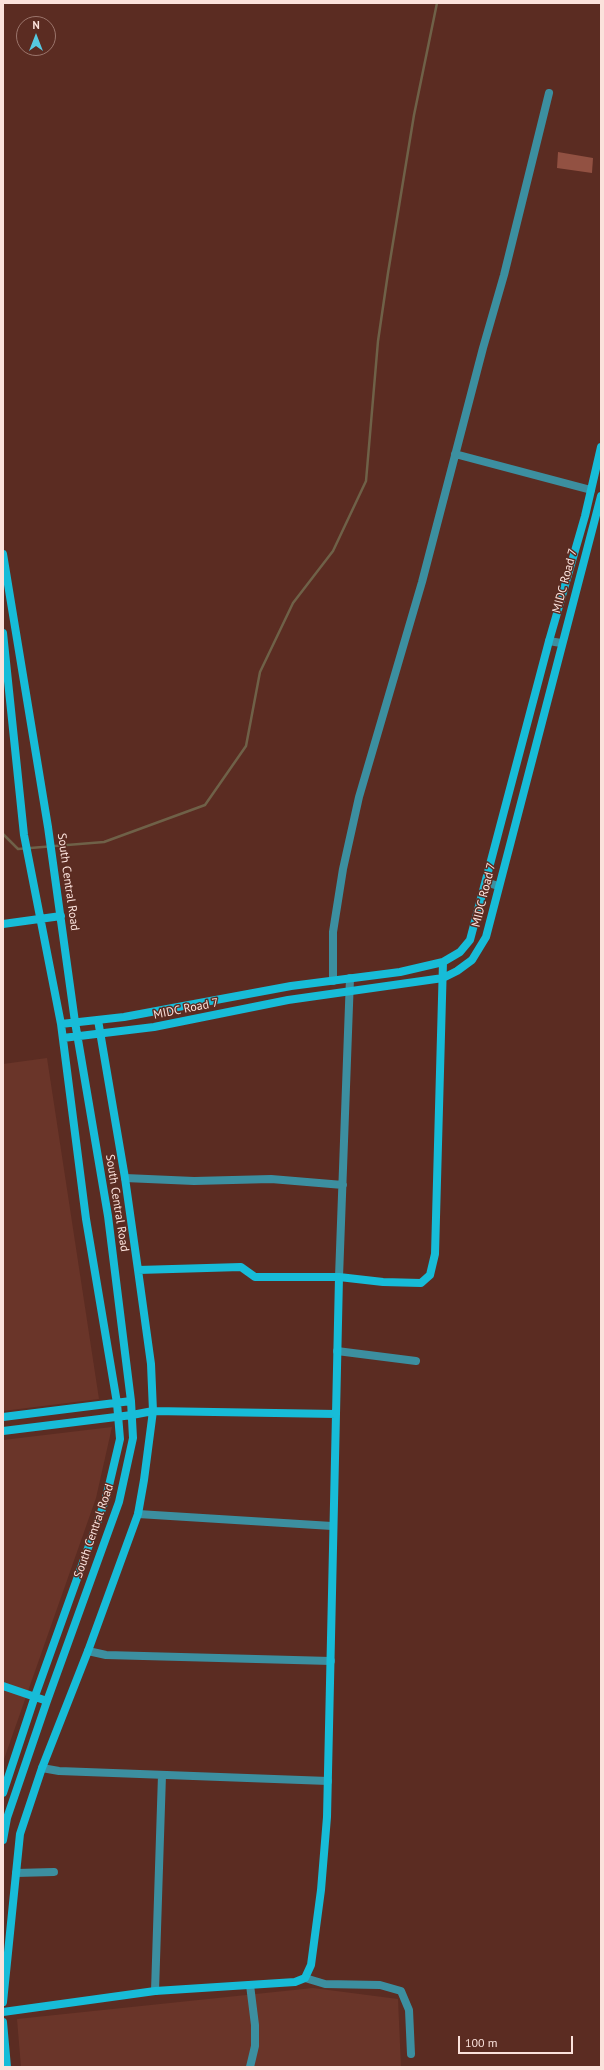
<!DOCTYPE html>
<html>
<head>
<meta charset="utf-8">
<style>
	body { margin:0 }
	#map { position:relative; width:604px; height:2070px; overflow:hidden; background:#5b2c22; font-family:"PT Sans",sans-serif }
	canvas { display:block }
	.frame { position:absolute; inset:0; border:4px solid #fbe2dc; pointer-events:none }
	.north { position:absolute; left:16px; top:16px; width:40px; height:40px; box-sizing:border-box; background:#5b2c22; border:1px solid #9b756c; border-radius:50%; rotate:0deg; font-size:11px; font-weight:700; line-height:16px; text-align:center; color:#fbe2dc }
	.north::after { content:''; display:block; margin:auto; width:14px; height:18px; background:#56c9e1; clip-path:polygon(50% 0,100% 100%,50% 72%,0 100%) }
	.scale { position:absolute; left:458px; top:2036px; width:115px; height:18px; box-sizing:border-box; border:2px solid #fbe2dc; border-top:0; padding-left:5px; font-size:12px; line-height:14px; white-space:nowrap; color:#fbe2dc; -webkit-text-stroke:3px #5b2c22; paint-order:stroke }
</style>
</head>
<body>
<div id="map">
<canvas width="604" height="2070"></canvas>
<div class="frame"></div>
<div class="north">N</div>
<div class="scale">100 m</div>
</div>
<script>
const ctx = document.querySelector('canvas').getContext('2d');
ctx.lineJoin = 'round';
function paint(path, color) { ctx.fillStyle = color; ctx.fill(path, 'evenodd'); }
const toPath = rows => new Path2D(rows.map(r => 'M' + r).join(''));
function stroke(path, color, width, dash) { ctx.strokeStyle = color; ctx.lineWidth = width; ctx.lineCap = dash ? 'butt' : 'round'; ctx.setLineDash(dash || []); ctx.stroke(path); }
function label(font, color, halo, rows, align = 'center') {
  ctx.font = font + ' "PT Sans",sans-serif'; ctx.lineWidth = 3; ctx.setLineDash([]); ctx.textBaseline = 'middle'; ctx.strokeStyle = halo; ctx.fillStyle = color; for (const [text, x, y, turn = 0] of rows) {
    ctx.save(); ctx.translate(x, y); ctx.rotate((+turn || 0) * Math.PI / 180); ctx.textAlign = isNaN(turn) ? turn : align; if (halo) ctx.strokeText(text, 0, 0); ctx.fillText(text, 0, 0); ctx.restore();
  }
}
const built = toPath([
	[47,1058,99,1399,3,1411,3,1064],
	[112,1427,96,1498,3,1762,3,1440],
	[313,1988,398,1999,401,2067,21,2067,17,2019]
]);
const green = toPath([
	[558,152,593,158,592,173,557,168]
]);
const stream = toPath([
	[3,834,18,849,104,842,205,805,246,746,260,672,293,603,333,551,366,481,378,341,388,273,414,115,437,3]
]);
const street = toPath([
	[455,454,591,490],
	[549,641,561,643],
	[486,882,498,886],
	[333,981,333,932,343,869,359,797,422,582,483,348,504,275,549,93],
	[125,1178,194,1181,271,1179,343,1185],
	[339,1277,350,978],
	[337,1351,416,1361],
	[138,1514,332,1526],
	[88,1651,106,1655,331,1661],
	[42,1768,59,1771,328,1781],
	[16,1873,54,1872],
	[305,1978,325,1984,380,1985,401,1991,409,2010,411,2054],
	[250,1985,255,2025,255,2046,250,2067],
	[155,1991,162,1775]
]);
const secondary = toPath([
	[3,554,48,827,75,1022,108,1216,131,1401,133,1438,119,1502,47,1701,7,1818,3,1840],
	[3,633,24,835,61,1024,86,1219,117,1403,120,1439,106,1498,35,1696,3,1793],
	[3,924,61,916],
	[61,1024,124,1017,291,986,400,972,443,962,460,952,470,940,549,641,585,516,601,447],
	[63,1038,154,1027,288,1000,443,978,457,971,472,960,486,937,601,496],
	[339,1277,383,1282,421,1283,430,1275,435,1254,443,962],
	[3,1417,131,1401],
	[3,1431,132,1415,153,1411,336,1414,339,1277,255,1277,241,1267,138,1270,125,1178,98,1020],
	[3,1686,47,1701],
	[3,2002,20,1834,42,1768,88,1651,138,1514,144,1480,153,1411,151,1364,138,1270],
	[3,2012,155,1991,295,1982,305,1978,311,1965,321,1890,327,1817,336,1414],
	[3,2022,7,2067]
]);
const streetNames = [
	["MIDC Road 7",565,581,-75],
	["South Central Road",68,882,82],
	["MIDC Road 7",484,895,-76],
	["MIDC Road 7",186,1009,-11],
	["South Central Road",117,1203,81],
	["South Central Road",94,1531,-71]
];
paint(built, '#6a3529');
paint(green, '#925142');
stroke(stream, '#6f6148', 2.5);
stroke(street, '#3c8fa0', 8);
stroke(secondary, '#17bcd8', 8);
label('12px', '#fbe2dc', '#5b2c22', streetNames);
</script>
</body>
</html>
